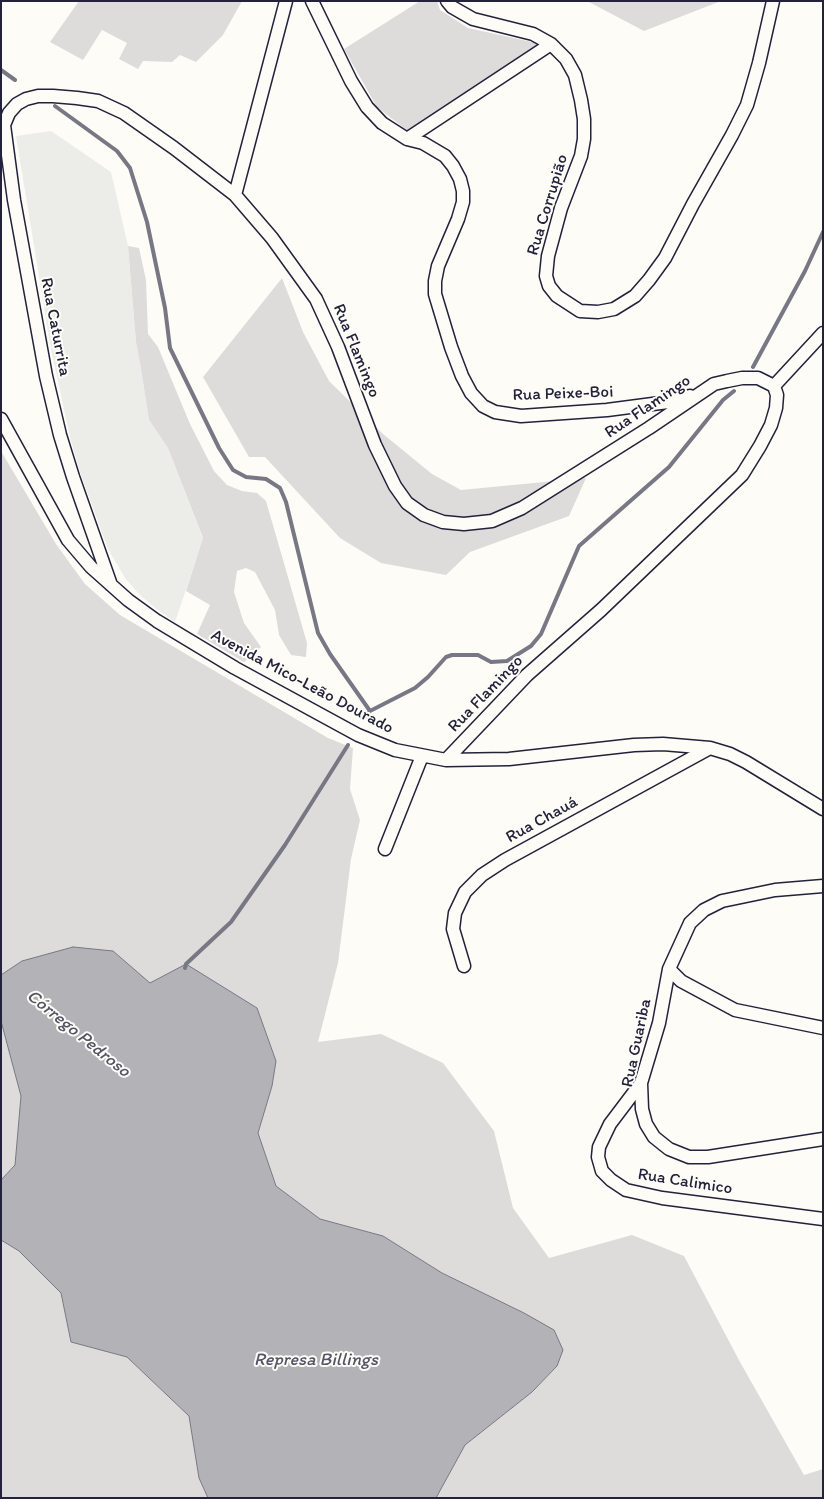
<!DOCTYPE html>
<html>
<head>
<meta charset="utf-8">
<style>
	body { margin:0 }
	#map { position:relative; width:824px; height:1499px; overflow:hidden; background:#fdfcf7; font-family:Itim,sans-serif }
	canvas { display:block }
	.frame { position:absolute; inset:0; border:2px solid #22223b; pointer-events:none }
</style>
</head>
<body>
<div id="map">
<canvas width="824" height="1499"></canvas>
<div class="frame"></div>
</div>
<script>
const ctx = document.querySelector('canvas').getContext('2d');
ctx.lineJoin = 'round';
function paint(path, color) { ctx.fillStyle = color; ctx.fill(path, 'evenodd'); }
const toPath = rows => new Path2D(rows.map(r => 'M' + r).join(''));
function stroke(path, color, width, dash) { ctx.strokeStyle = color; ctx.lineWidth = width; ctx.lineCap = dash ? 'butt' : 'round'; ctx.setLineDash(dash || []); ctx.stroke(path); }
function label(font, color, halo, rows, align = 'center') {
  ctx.font = font + ' Itim,sans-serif'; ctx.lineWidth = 4; ctx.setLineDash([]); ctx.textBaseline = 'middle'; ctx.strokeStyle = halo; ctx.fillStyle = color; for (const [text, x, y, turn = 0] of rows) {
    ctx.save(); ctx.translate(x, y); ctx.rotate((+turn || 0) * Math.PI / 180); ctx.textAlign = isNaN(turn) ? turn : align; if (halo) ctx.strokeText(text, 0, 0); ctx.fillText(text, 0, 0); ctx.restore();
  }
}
const built = toPath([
	[51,131,111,172,128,246,136,342,141,369,149,420,168,448,203,539,175,622,154,607,139,594,125,578,108,549,80,472,70,437,51,349,16,136]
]);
const green = toPath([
	[79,1,242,1,223,35,196,62,180,55,172,62,143,61,138,69,119,59,127,43,102,30,83,60,50,42],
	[420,1,437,1,440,10,468,28,541,44,408,131,377,107,344,49],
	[587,1,721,1,644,31],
	[128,246,139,248,146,280,148,334,158,347,190,424,214,471,227,485,242,491,257,493,266,501,307,643,306,657,291,655,279,635,275,610,255,572,246,568,237,571,234,592,244,623,261,647,244,662,197,634,210,605,186,591,203,538,168,448,149,420,141,369,136,342],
	[282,278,303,332,329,381,383,434,432,474,461,490,586,478,569,516,470,552,446,575,381,563,340,538,265,457,249,457,203,377],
	[1,451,56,544,85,584,120,615,328,738,353,748,350,789,360,820,351,859,338,963,318,1042,381,1034,443,1063,494,1131,513,1208,549,1258,632,1235,684,1256,740,1362,804,1475,823,1469,823,1498,436,1498,465,1445,532,1392,557,1366,524,1313,442,1273,383,1236,320,1219,276,1186,258,1133,272,1086,276,1061,257,1008,186,965,150,984,113,951,22,961,1,975],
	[1,1021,21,1096,15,1165,1,1180],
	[1,1240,19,1251,61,1293,71,1342,127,1357,189,1416,199,1478,208,1498,1,1498]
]);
const water = toPath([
	[73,947,113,951,150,983,186,964,257,1008,276,1061,272,1086,258,1133,276,1186,320,1219,383,1236,442,1273,524,1313,554,1330,563,1350,557,1366,532,1392,465,1445,436,1498,208,1498,199,1478,189,1416,127,1357,71,1342,61,1293,19,1251,1,1240,1,1180,15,1165,21,1096,1,1021,1,975,22,961,73,947]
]);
const stream = toPath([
	[1,70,15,80],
	[55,106,117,151,130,168,147,222,165,308,170,348,219,448,233,470,246,477,266,479,280,488,286,502,318,633,330,654,370,711],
	[753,367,805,271,823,232],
	[365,717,370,711,415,688,428,677,446,657,452,655,478,655,491,662,507,661,531,646,541,634,579,546,669,467,723,400,734,391],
	[185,968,186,964,231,922,285,845,348,745]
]);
const minor = toPath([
	[312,1,351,81,367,107,382,123,407,139,423,143,445,156,453,166,460,179,463,191,463,202,458,219,438,266,435,281,435,294,451,347,462,376,471,393,483,406,495,412,521,416,607,410,668,402,690,396],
	[447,1,452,7,473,19,533,34,551,44,566,59,575,75,581,100,584,119,584,139,581,156,561,208,548,256,546,276,549,286,557,296,580,311,598,312,614,309,635,296,649,280,665,258,693,204,732,135,747,105,759,63,773,1],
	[407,139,551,44],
	[235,195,286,1],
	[774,386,823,333],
	[1,419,68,540,91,567,128,600,157,621,235,668,358,735,395,750,446,760,509,759,634,745,663,744,710,748,730,754,746,762,823,809],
	[111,585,73,477,60,435,46,376,14,200,4,125,9,113,17,104,26,99,38,96,53,96,77,98,98,101,124,113,174,148,235,195,272,238,316,299,338,347,375,445,395,486,407,503,424,515,443,522,464,524,492,521,522,508,649,428,714,384,727,381,742,378,758,378,774,386,777,395,776,408,771,425,760,446,742,475,601,610,527,675,446,760],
	[385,849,422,756],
	[823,886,775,890,722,901,704,910,690,923,669,969,659,1023,641,1083,642,1109,646,1124,654,1137,669,1149,689,1157,708,1157,823,1139],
	[464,966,453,929,455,913,465,892,482,875,505,860,710,748],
	[669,969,681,981,735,1010,823,1028],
	[641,1083,610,1124,599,1147,598,1157,602,1171,611,1180,626,1190,662,1198,823,1219]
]);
const streetNames = [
	["Rua Corrupião",548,205,-73],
	["Rua Caturrita",55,327,79],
	["Rua Flamingo",356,351,68],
	["Rua Peixe-Boi",563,394,-2],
	["Rua Flamingo",648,407,-34],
	["Avenida Mico-Leão Dourado",302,682,28],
	["Rua Flamingo",486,694,-46],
	["Rua Chauá",542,820,-29],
	["Rua Guariba",637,1043,-78],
	["Rua Calimico",685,1182,9]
];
const waterNames = [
	["Córrego Pedroso",78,1034,39],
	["Represa Billings",316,1360]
];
paint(built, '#ecece9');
paint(green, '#dddcdb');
paint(water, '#b2b2b7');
stroke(water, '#787885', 1);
stroke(stream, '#787885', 4);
stroke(minor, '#22223b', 15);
stroke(minor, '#fdfcf7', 12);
label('17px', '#22223b', '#fdfcf7', streetNames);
label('italic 18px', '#545466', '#fdfcf7', waterNames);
</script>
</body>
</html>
